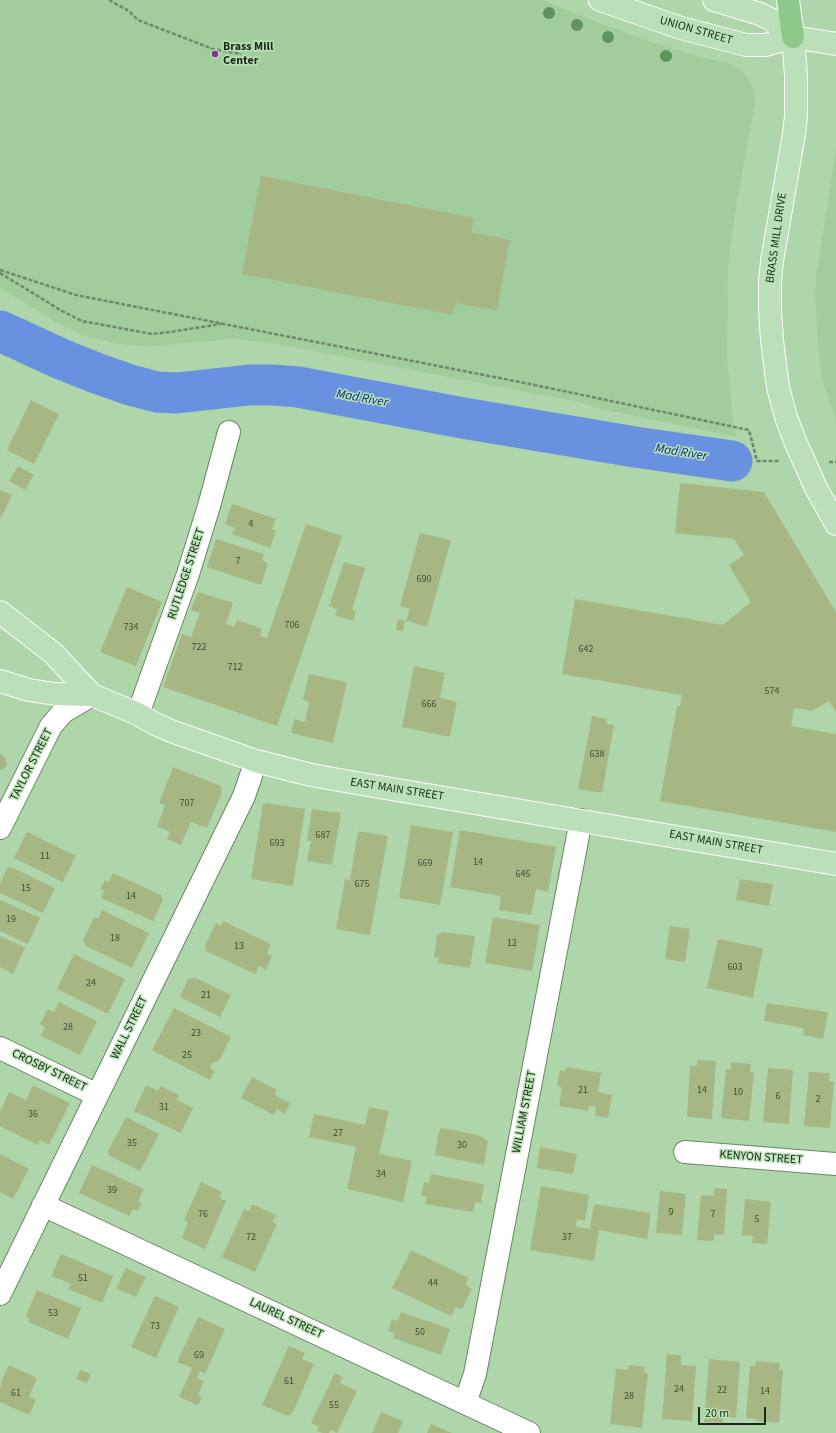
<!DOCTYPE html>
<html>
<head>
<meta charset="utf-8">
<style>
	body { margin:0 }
	#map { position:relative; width:836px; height:1433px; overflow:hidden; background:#afd6ab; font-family:"Source Sans 3",sans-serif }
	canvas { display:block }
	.scale { position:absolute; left:698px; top:1407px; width:68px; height:18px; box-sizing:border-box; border:2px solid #192818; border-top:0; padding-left:5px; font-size:12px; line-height:14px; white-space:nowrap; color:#192818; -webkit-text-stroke:3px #bce3b8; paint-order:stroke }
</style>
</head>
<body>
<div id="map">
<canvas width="836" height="1433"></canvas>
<div class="scale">20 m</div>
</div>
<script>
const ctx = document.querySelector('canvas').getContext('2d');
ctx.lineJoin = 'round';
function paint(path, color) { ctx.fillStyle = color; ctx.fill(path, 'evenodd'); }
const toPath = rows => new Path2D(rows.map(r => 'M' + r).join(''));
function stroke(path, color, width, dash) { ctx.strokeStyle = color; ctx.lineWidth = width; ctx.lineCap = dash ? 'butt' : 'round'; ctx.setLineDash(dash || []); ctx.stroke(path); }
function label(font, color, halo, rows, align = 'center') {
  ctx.font = font + ' "Source Sans 3",sans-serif'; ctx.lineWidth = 3; ctx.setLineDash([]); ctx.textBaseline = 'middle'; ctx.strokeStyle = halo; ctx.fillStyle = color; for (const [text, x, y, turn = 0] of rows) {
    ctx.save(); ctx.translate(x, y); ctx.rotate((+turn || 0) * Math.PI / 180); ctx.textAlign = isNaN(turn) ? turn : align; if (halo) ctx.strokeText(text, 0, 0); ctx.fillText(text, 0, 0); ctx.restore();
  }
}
const built = toPath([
	[0,0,542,0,596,22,646,40,696,56,729,64,741,70,749,79,754,90,755,103,737,201,728,266,727,356,734,428,737,437,601,409,583,403,272,343,234,339,151,346,124,345,81,335,56,322,0,288],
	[836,149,836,421,822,378,818,346,815,293,817,271]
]);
const river = toPath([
	[0,331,61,359,96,373,130,385,157,392,177,393,249,385,273,385,298,387,463,418,635,447,732,461]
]);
const building = toPath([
	[261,176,474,218,471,232,510,240,497,311,455,303,453,315,242,274],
	[31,400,59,414,34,464,7,450],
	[18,466,34,475,25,490,9,481],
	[680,483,764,492,836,612,836,712,829,701,812,711,794,708,791,726,836,734,836,832,660,801,677,706,680,706,682,695,562,674,575,599,723,625,751,602,729,565,744,555,734,539,675,533],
	[0,490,12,495,0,520],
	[232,504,276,519,272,529,276,531,270,548,232,534,235,528,225,524],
	[306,524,342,536,277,726,163,687,182,634,191,637,200,613,191,610,198,592,233,603,226,624,234,627,237,620,262,629,260,636,267,638],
	[420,533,451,540,427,627,408,621,405,622,403,631,396,630,398,619,406,621,410,609,400,606],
	[216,539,264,554,262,560,268,563,261,585,207,567],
	[344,562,365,568,352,610,356,611,353,621,335,615,337,609,329,606],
	[127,587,162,602,136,666,100,652],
	[414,666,445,673,440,698,457,702,450,737,402,727],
	[309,674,347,682,333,743,291,733,294,719,305,722,309,702,303,700],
	[592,716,607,719,606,724,614,725,602,793,578,789],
	[0,754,5,757,7,765,3,769,0,770],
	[173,767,221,786,222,792,207,828,191,822,181,845,167,839,170,832,158,827,158,824,165,805,159,803],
	[266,803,305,809,293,886,251,879,263,804],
	[312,809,341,813,332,865,307,861,311,841,307,841],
	[411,825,453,832,440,905,399,898],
	[460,830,556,847,548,892,536,889,531,915,499,910,501,896,450,887],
	[358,831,388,836,370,935,336,929,345,879,350,880],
	[27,832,76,856,63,882,14,858],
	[11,867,55,888,43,913,0,893,0,884,7,868],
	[113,873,161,895,163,900,153,921,101,898,104,891,100,889,105,880,109,882],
	[740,879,773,884,769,906,736,900],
	[0,900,40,918,28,944,0,931],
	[102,910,149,933,132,968,86,946,83,940,94,917,98,919],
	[493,917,540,925,532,971,485,963],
	[223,921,271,944,267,954,272,956,266,970,259,966,255,974,206,951,205,946,216,923,221,926],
	[670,926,690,929,685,962,665,959],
	[443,932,475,936,470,968,438,963,439,958,434,957,437,935],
	[0,936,25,948,13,974,0,967],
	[718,939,763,948,753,998,707,988],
	[74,954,125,979,108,1014,57,989],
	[196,978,231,995,220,1017,180,997,188,979],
	[59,1002,97,1021,80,1055,41,1036,45,1027,40,1024,48,1009,54,1012],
	[767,1003,828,1012,823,1039,803,1035,804,1028,764,1021],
	[174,1008,231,1037,219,1061,212,1063,210,1068,215,1071,210,1080,152,1050],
	[697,1060,716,1061,712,1119,687,1117,690,1066,697,1066],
	[731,1062,751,1064,750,1072,754,1073,749,1121,721,1118,726,1069,731,1070],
	[566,1067,601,1073,598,1092,612,1095,608,1118,595,1116,596,1107,589,1106,588,1111,559,1106,562,1088,557,1086,560,1070,566,1071],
	[768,1068,793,1070,789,1124,763,1122],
	[809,1072,830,1073,829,1081,834,1082,830,1128,804,1126],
	[252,1077,277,1090,275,1095,290,1103,285,1114,277,1109,274,1115,241,1098],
	[33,1085,70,1103,49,1145,40,1140,38,1145,0,1126,0,1112,9,1092,26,1100],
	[146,1085,158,1091,161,1086,179,1095,177,1100,193,1108,181,1133,134,1111],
	[369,1107,389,1111,379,1154,412,1161,403,1202,347,1189,356,1147,309,1137,314,1114,365,1125],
	[126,1117,159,1134,140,1171,108,1155,108,1151],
	[441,1128,478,1135,488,1141,484,1165,435,1155,439,1131],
	[540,1147,577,1154,573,1174,537,1168],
	[0,1154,29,1169,13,1199,0,1192],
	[92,1165,144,1189,138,1201,142,1203,138,1211,133,1209,129,1216,79,1193],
	[431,1174,484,1184,481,1203,475,1202,473,1212,425,1204,427,1197,421,1196,424,1182,429,1183],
	[201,1182,222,1192,219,1198,226,1201,205,1249,183,1239,182,1237,188,1223,184,1220],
	[541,1186,589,1195,585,1221,577,1219,576,1227,590,1229,594,1204,651,1213,647,1239,599,1230,594,1261,530,1250],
	[714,1188,727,1189,724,1235,714,1234,714,1241,697,1240,701,1195,714,1196],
	[660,1191,686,1194,682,1235,656,1233],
	[745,1199,771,1202,767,1244,752,1243,753,1236,742,1235],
	[252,1204,276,1215,273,1222,277,1224,255,1272,222,1257,244,1209,249,1211],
	[411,1250,469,1278,465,1285,472,1289,462,1309,456,1307,451,1316,392,1288],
	[61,1254,113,1276,102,1303,68,1289,71,1284,51,1276],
	[126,1268,146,1277,136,1297,116,1288],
	[37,1290,81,1308,68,1339,28,1322,29,1318,26,1316],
	[155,1296,179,1307,156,1358,131,1347],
	[401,1312,450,1329,441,1355,393,1338,395,1333,388,1331,392,1319,398,1321],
	[198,1317,225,1329,205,1374,200,1371,197,1378,204,1381,198,1396,202,1397,198,1405,179,1397,192,1368,177,1362],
	[289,1346,305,1353,302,1359,314,1364,293,1412,288,1416,262,1405],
	[667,1354,681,1355,681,1365,696,1366,692,1421,662,1419],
	[709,1359,740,1362,736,1418,723,1417,723,1423,704,1422],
	[756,1361,780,1363,779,1370,783,1370,779,1423,756,1421,756,1419,746,1418,750,1366,755,1366],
	[9,1365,37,1378,29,1397,36,1400,29,1415,0,1402,0,1388,2,1383,1,1382],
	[629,1365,645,1367,644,1373,648,1373,642,1428,610,1424,616,1369,628,1370],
	[80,1370,91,1374,87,1383,76,1379],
	[335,1373,343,1377,340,1383,357,1391,337,1433,330,1430,329,1433,323,1433,317,1431,319,1427,311,1423],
	[381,1412,403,1421,398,1433,372,1433],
	[431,1424,452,1433,427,1433]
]);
const path = toPath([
	[109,0,129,11,138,20,213,49,241,54],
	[0,270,76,295,530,384,749,430,757,461,780,461],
	[0,273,62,311,82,321,152,334,170,332,221,324],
	[829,462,836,462]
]);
const minor = toPath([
	[138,714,188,574,209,506,229,432],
	[0,828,51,726,63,712,92,695],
	[0,1048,97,1095],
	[685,1152,836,1164],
	[43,1205,529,1433],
	[0,1294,244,796,256,761],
	[465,1403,475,1374,581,820]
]);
const major = toPath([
	[600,0,681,28,746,45,766,45,793,37],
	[714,0,760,14,772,20,793,37,836,44],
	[793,37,796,76,796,116,794,134,772,261,770,281,770,310,772,340,778,387,786,417,795,441,816,488,836,524],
	[0,612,53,653,92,695,138,714,155,724,171,731,256,761,311,775,362,784,836,864],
	[0,681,29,690,55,694,92,695]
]);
const highway = toPath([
	[788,0,793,37]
]);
const trees = [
	[549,13],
	[577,25],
	[608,37],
	[666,56]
];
const markers = [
	[215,54,4,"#8a2d98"]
];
const numberNames = [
	["4",251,525],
	["7",238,562],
	["690",424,580],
	["706",292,626],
	["734",131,628],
	["722",199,648],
	["642",586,650],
	["712",235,668],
	["574",772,692],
	["666",429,705],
	["638",597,755],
	["707",187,804],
	["687",323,836],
	["693",277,844],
	["11",45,857],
	["14",478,863],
	["669",425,864],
	["645",523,875],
	["675",362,885],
	["15",26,889],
	["14",131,897],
	["19",11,920],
	["18",115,939],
	["12",512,944],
	["13",239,947],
	["603",735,968],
	["24",91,984],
	["21",206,996],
	["28",68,1028],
	["23",196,1034],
	["25",187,1056],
	["21",583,1091],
	["14",702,1091],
	["10",738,1093],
	["6",778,1097],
	["2",818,1100],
	["31",164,1108],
	["36",33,1115],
	["27",338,1134],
	["35",132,1144],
	["30",462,1146],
	["34",381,1175],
	["39",112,1191],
	["9",671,1213],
	["76",203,1215],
	["7",713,1215],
	["5",757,1220],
	["72",251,1238],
	["37",567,1238],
	["51",83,1279],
	["44",433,1284],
	["53",53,1314],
	["73",155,1327],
	["50",420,1333],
	["69",199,1356],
	["61",289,1382],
	["24",679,1390],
	["22",722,1391],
	["14",765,1392],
	["61",16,1394],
	["28",629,1397],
	["55",334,1406]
];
const streetNames = [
	["UNION STREET",696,31,16],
	["BRASS MILL DRIVE",777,238,-82],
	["RUTLEDGE STREET",187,574,-72],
	["TAYLOR STREET",32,765,-63],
	["EAST MAIN STREET",397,790,9],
	["EAST MAIN STREET",716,843,10],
	["WALL STREET",130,1028,-64],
	["CROSBY STREET",49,1071,26],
	["WILLIAM STREET",525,1112,-79],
	["KENYON STREET",761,1158,4],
	["LAUREL STREET",286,1319,25]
];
const poiNames = [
	["Brass Mill",223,47],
	["Center",223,61]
];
const waterNames = [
	["Mad River",362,399,10],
	["Mad River",681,453,9]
];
paint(built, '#a1cd9c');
stroke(river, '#6891df', 41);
paint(building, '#a7b784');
stroke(minor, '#658961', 24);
stroke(major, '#fff', 24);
stroke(highway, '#fff', 24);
stroke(path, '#6c8869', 2.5, [4, 2]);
stroke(minor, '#fff', 22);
stroke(major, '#bbdfb8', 22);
stroke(highway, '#8ec989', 22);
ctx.fillStyle = '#5d955a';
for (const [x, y] of trees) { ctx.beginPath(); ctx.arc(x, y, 6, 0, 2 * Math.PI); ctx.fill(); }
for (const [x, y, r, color] of markers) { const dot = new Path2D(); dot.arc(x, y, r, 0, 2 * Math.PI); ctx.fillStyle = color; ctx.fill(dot); stroke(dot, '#bce3b8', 1.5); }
label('10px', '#3c4c33', null, numberNames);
label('12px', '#192818', '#bce3b8', streetNames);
label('bold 12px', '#192818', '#bce3b8', poiNames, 'left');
label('italic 13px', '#002680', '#bce3b8', waterNames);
</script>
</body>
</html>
